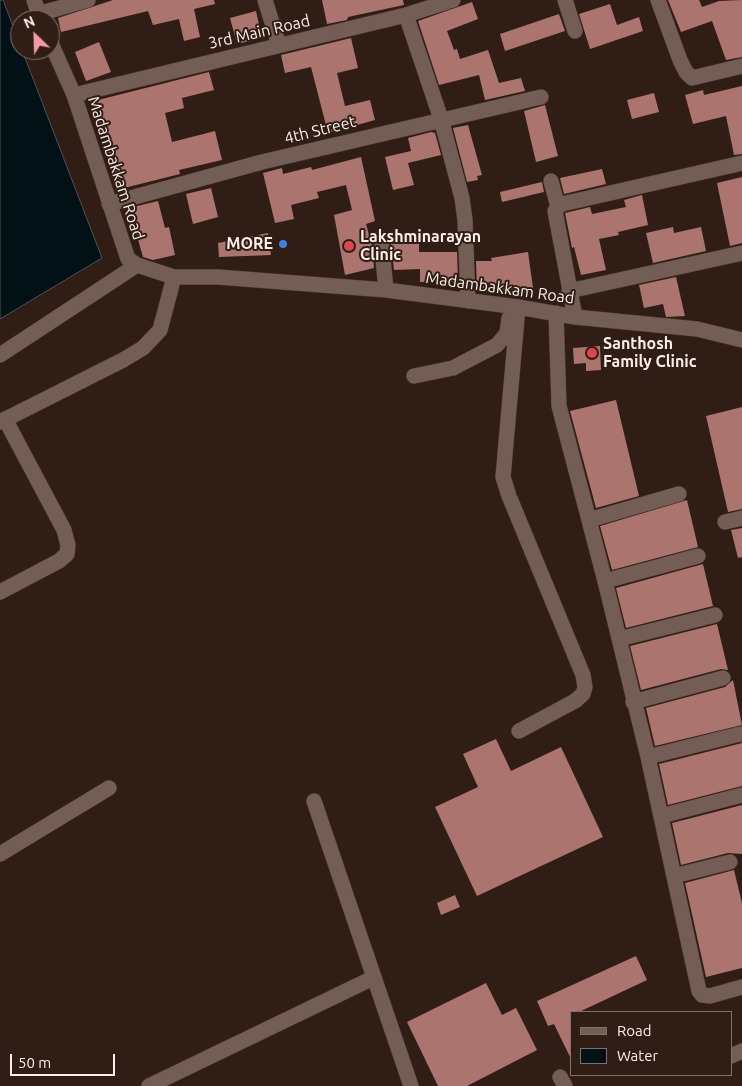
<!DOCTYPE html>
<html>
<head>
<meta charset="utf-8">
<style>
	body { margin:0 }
	#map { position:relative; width:742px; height:1086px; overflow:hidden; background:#301e16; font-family:Ubuntu,sans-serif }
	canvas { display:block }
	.legend { position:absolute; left:570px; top:1011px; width:162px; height:65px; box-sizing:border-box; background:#301e16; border:1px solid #81716a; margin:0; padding:6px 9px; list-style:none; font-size:15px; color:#fbeee9 }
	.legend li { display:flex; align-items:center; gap:10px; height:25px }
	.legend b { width:25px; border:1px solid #81716a }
	.north { position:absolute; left:10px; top:10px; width:50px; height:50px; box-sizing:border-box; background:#301e16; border:1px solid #81716a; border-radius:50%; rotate:336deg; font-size:14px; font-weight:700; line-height:20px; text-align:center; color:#fbeee9 }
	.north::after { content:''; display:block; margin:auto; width:18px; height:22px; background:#f49aa4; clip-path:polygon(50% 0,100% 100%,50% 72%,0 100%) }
	.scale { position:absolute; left:10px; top:1054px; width:105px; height:22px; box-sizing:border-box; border:2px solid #fbeee9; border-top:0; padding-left:6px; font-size:15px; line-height:18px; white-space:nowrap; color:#fbeee9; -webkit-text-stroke:4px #301e16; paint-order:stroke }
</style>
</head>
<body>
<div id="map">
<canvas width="742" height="1086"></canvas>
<ul class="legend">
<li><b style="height:6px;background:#735d54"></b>Road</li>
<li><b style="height:14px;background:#011116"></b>Water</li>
</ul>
<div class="north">N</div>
<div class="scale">50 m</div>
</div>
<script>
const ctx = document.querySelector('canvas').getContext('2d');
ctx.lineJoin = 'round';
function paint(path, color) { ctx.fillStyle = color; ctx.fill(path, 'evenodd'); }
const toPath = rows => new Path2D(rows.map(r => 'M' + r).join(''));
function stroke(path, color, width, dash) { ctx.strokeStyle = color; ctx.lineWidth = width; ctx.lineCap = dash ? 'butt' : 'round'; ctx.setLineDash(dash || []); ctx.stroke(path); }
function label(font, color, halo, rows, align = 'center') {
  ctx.font = font + ' Ubuntu,sans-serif'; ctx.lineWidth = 4; ctx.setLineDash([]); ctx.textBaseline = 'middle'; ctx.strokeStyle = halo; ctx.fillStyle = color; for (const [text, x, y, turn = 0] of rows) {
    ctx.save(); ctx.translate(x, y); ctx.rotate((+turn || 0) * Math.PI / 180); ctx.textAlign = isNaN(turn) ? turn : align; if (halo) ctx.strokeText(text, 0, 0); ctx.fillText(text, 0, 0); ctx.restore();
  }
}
const water = toPath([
	[0,0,3,0,20,44,20,50,22,50,102,258,0,319,0,0]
]);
const building = toPath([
	[113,0,214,0,215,4,194,9,200,37,184,41,179,19,153,25,148,11,61,32,58,18],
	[322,0,403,0,404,5,348,17,347,20,327,24],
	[668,0,699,0,702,7,719,1,742,0,742,57,726,60,712,21,681,32],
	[472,2,478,19,447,31,454,50,457,49,460,59,488,50,499,83,521,78,525,91,485,100,479,75,439,85,418,21],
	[610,4,617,25,639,17,643,31,590,49,579,14],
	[256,11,262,38,237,44,230,18],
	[559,14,565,31,505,51,500,34],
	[351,38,358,68,337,73,345,106,370,100,375,120,328,133,311,67,285,73,281,55],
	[99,42,111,72,86,81,75,52],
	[209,72,214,90,182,98,184,108,165,113,172,142,215,131,222,160,179,170,180,174,116,190,94,101],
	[742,86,742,154,734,155,726,116,693,124,685,95,703,90,704,95],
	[654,93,659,112,632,119,627,100],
	[545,105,558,156,536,162,524,111],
	[468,125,482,175,477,176,478,180,467,182,453,128],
	[431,132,435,133,441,155,408,163,414,185,393,190,385,157,411,151,408,138],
	[361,157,375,221,366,224,372,245,374,268,345,275,334,215,352,210,346,185,317,192,319,198,291,205,294,219,275,223,263,173,282,168,283,174,311,167,312,170],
	[602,169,606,184,564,194,560,178],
	[742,177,742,243,730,246,717,183],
	[542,182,544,192,502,202,500,192],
	[211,188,218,217,193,224,186,194],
	[642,195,648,225,618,232,619,235,599,239,606,270,581,275,574,247,572,248,565,213,590,207,592,214,626,207,624,200],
	[158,201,165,228,169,227,175,255,153,260,143,257,129,208],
	[673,227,674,233,701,227,706,251,653,263,646,233],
	[268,233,271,255,219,257,218,243],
	[419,243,419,252,457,252,458,282,420,282,420,269,394,270,391,244],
	[528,252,533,288,477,292,476,261,492,261,491,258],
	[676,277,685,316,666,317,663,304,644,308,639,285],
	[600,346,601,370,586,371,586,363,574,364,573,348],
	[616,400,639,496,596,508,570,411],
	[742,407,742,509,728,512,706,416],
	[687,500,698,547,612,570,600,526],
	[742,528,742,557,738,558,731,530],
	[703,564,713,606,626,628,616,588],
	[717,624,728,670,721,669,641,690,630,646],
	[733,680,742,725,655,746,646,708,725,687],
	[496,739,511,771,561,747,603,837,477,896,435,807,478,787,463,754],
	[742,743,742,786,668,805,659,764],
	[742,805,742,854,728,853,681,865,672,823],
	[734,870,742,903,742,968,706,977,685,883],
	[455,895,460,907,441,915,437,903],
	[636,956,647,980,579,1012,571,1012,571,1059,554,1024,548,1026,537,1001],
	[486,983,502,1015,516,1008,537,1050,467,1086,438,1086,407,1022]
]);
const minor = toPath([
	[34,0,41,20],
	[265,0,279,45],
	[565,0,575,31],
	[658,0,680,60,686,72,692,78,742,66],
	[38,14,88,0],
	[406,15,441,119,462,198,465,220,468,301],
	[50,41,74,95,128,259,137,265,174,277,218,277,386,290,518,307,575,317,697,329,742,340],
	[74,95,406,15,453,0],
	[551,181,558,207],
	[109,204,262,162,541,97],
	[381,238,386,290],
	[569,291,742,253],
	[518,307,503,477,509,496,583,675,585,687,583,694,575,701,519,731],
	[556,313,559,406,605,581,648,757,699,991,702,995,710,996,742,987],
	[575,317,555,211,558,207,562,204,742,163],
	[0,355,137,265],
	[414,376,453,368,497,345,507,333,509,318],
	[0,422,123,360,143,348,160,330,174,277],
	[589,520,679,494],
	[725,522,742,518],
	[605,581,698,556],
	[0,592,59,561,67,554,68,545,64,530,5,419],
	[619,639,715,615],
	[633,702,723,678],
	[648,757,740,734],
	[314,801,411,1086],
	[661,816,742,795],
	[0,854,109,788],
	[674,876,730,862],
	[731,1056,742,1051],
	[560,1077,565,1086],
	[149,1086,373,978]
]);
const markers = [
	[283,244,5,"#3f7fe0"],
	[349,246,6,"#e0444e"],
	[592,353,6,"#e0444e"]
];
const streetNames = [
	["3rd Main Road",259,32,-13],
	["4th Street",320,130,-14],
	["Madambakkam Road",116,168,72],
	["Madambakkam Road",500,288,8]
];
const poiNames = [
	["Lakshminarayan",360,237],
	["Clinic",360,255],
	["MORE",273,244,"right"],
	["Santhosh",603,344],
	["Family Clinic",603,362]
];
paint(water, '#011116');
stroke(water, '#4c5355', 1);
paint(building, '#ab746f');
stroke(minor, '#493b36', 16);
stroke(minor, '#735d54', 15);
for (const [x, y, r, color] of markers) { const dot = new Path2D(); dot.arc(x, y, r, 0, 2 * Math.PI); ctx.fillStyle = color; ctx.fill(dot); stroke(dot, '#301e16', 2); }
label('16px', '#fbeee9', '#301e16', streetNames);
label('bold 16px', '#fbeee9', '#301e16', poiNames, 'left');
</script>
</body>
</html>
